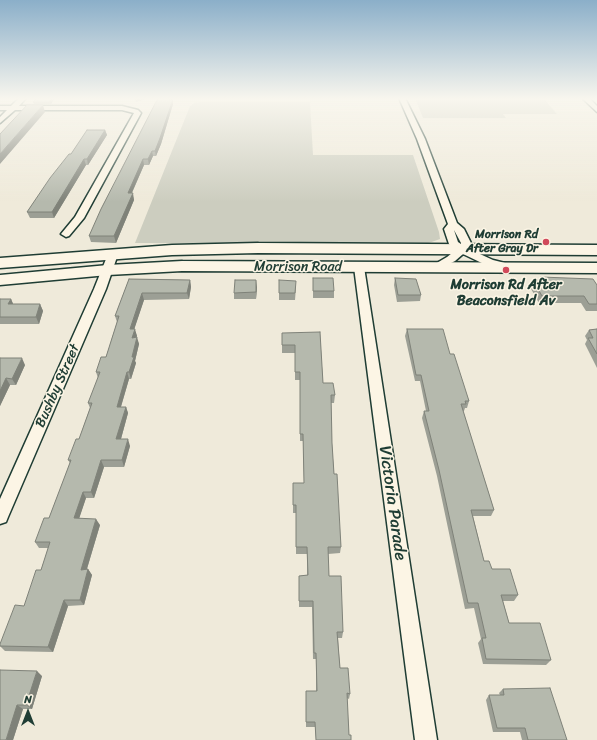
<!DOCTYPE html>
<html>
<head>
<meta charset="utf-8">
<style>
	body { margin:0 }
	#map { position:relative; width:597px; height:740px; overflow:hidden; background:#efeada; font-family:Sriracha,sans-serif }
	canvas { display:block }
	.north { position:absolute; left:8px; top:692px; width:40px; height:40px; -webkit-text-stroke:3px #fcf5e5; paint-order:stroke; rotate:0deg; font-size:11px; font-weight:700; line-height:16px; text-align:center; color:#1f3d34 }
	.north::after { content:''; display:block; margin:auto; width:14px; height:18px; background:#1f3d34; clip-path:polygon(50% 0,100% 100%,50% 72%,0 100%) }
</style>
</head>
<body>
<div id="map">
<canvas width="597" height="740"></canvas>
<div class="north">N</div>
</div>
<script>
const ctx = document.querySelector('canvas').getContext('2d');
ctx.lineJoin = 'round';
function paint(path, color) { ctx.fillStyle = color; ctx.fill(path, 'evenodd'); }
const toPath = rows => new Path2D(rows.map(r => 'M' + r).join(''));
function stroke(path, color, width, dash) { ctx.strokeStyle = color; ctx.lineWidth = width; ctx.lineCap = dash ? 'butt' : 'round'; ctx.setLineDash(dash || []); ctx.stroke(path); }
function label(font, color, halo, rows, align = 'center') {
  ctx.font = font + ' Sriracha,sans-serif'; ctx.lineWidth = 3; ctx.setLineDash([]); ctx.textBaseline = 'middle'; ctx.strokeStyle = halo; ctx.fillStyle = color; for (const [text, x, y, turn = 0] of rows) {
    ctx.save(); ctx.translate(x, y); ctx.rotate((+turn || 0) * Math.PI / 180); ctx.textAlign = isNaN(turn) ? turn : align; if (halo) ctx.strokeText(text, 0, 0); ctx.fillText(text, 0, 0); ctx.restore();
  }
}
const green = toPath([
	[415,98,543,98,557,114,503,114,506,118,423,118],
	[203,102,310,102,313,155,413,155,439,232,440,239,426,244,135,243,190,106,194,103]
]);
const street = toPath([
	[19,98,26,98,19,106,122,106,138,110,141,113,84,218,69,236,66,237,61,234,75,217,134,113,122,110,15,110,0,123,0,117,7,110,0,110,0,106,11,106,19,98],
	[399,98,405,98,425,139,457,223,464,229,471,243,469,249,493,260,509,264,510,266,509,268,505,269,486,265,463,254,455,261,439,269,431,269,430,267,447,257,456,250,449,244,444,229,448,224,417,139,399,98],
	[454,230,461,243,461,244,458,242,454,230],
	[582,98,589,98,597,106,597,112,582,98],
	[113,251,118,254,106,289,8,517,6,522,0,524,0,499,94,289,108,254,113,251],
	[359,264,364,267,437,740,415,740,354,267,359,264]
]);
const primary = toPath([
	[258,243,597,245,597,255,258,253,172,255,0,268,0,258,172,245,258,243],
	[182,261,597,263,597,273,182,271,108,275,0,285,0,275,108,265,182,261]
]);
const wall = toPath([
	[55,98,51,104,34,104,33,102],
	[173,99,173,104,161,144,156,156,153,156,149,165,144,165,132,193,134,200,116,243,91,242,89,236],
	[105,130,107,135,88,165,86,165,54,218,30,218,27,212,71,154],
	[541,277,597,285,597,311,586,311,581,303,539,303,530,287,533,280,540,280],
	[313,278,334,291,334,298,313,298],
	[395,278,421,295,420,301,397,302,394,285],
	[129,279,190,280,191,287,189,299,144,300,134,329,137,336,136,337,139,344,135,361,136,363,131,379,129,379,121,407,126,407,128,413,121,439,130,446,124,467,104,467,94,498,86,498,79,518,100,525,87,569,88,569,92,575,84,605,68,606,53,652,5,651,0,646,0,644,24,606,41,570,48,548,39,548,35,542,49,518,70,463,68,460,79,439,90,408,88,403,98,378,96,372,106,357,117,322,115,316],
	[279,280,296,287,295,300,279,300],
	[257,287,256,299,234,299,234,293],
	[0,299,11,299,13,304,40,304,43,311,39,324,0,324],
	[407,329,450,354,469,401,467,408,465,408,464,411,463,411,494,510,491,516,473,516,484,561,518,595,514,601,503,601,509,623,551,660,546,665,483,664,478,643,481,639,474,608,465,609,437,476,422,418,424,411,426,411,420,381,415,381,405,336],
	[597,329,597,368,585,344,587,340,585,336,589,330],
	[320,332,323,383,335,395,334,403,331,403,332,443,334,474,341,547,340,553,328,554,329,576,343,632,342,638,338,638,340,668,350,694,349,699,347,698,349,735,351,740,316,740,315,727,306,727,306,691,316,691,316,659,313,659,312,607,299,607,299,576,307,575,307,554,296,554,296,513,293,513,293,483,304,483,303,441,300,441,300,380,295,380,295,353,282,353,282,345],
	[0,358,25,365,16,385,10,385,0,406],
	[0,670,42,676,32,709,23,709,13,740],
	[503,689,567,740,522,740,520,732,493,732,486,700,489,695,500,695,499,693]
]);
const shadedWall = toPath([
	[52,98,55,98,51,104,50,102],
	[135,98,149,98,136,102],
	[173,99,173,104,161,144,156,156,155,151],
	[43,105,45,112,0,164,0,154],
	[105,130,107,135,88,165,87,159],
	[152,151,153,156,149,165,148,159],
	[84,159,86,165,54,218,52,212],
	[143,159,144,165,129,199,128,193],
	[133,193,134,200,116,243,114,236],
	[190,280,191,287,189,299,187,293],
	[256,280,257,287,256,299],
	[142,293,144,300,132,336,130,329],
	[11,299,14,306,8,304],
	[40,304,43,311,39,324,36,317],
	[135,329,137,336,134,344,132,338],
	[137,337,139,344,135,361,136,363,131,379,129,372,132,357],
	[22,358,25,365,16,385,12,379],
	[127,372,129,379,119,413,117,407],
	[6,378,10,385,0,406,0,391],
	[126,407,128,413,119,446,116,439],
	[128,439,130,446,124,467,122,460],
	[101,460,104,467,94,498,91,492],
	[83,492,86,498,77,525,74,518],
	[96,519,100,525,85,575,81,570],
	[88,569,92,575,84,605,80,600],
	[64,600,68,606,53,652,48,647],
	[37,671,42,676,32,709,26,705],
	[17,705,23,709,13,740,6,740]
]);
const building = toPath([
	[37,98,52,98,50,102,33,102,37,98],
	[158,98,173,99,160,138,155,151,152,151,148,159,143,159,128,193,133,193,114,236,89,236,101,209,158,98],
	[27,105,43,105,0,154,0,134,27,105],
	[87,130,105,130,87,159,84,159,52,212,27,212,50,178,69,154,71,154,87,130],
	[541,277,593,279,597,285,597,304,589,304,584,296,542,296,533,280,543,280,541,277],
	[313,278,333,278,334,291,313,291,313,278],
	[395,278,416,279,421,295,398,295,395,278],
	[129,279,190,280,187,293,142,293,130,329,135,329,132,338,137,337,132,357,134,357,129,372,127,372,117,407,126,407,116,439,128,439,122,460,101,460,91,492,83,492,74,518,96,519,81,570,88,569,80,600,64,600,48,647,0,646,0,644,15,605,24,606,36,570,41,570,50,542,35,542,44,518,49,518,71,460,68,460,76,439,79,439,92,403,88,403,100,372,96,372,101,357,106,357,119,316,115,316,129,279],
	[235,280,256,280,256,292,234,293,235,280],
	[279,280,296,281,295,293,279,293,279,280],
	[0,299,11,299,8,304,40,304,36,317,0,317,0,299],
	[407,329,443,329,450,354,454,354,469,401,465,401,466,404,461,404,494,510,471,510,484,561,489,561,492,569,510,569,518,595,501,595,509,623,540,623,551,660,486,659,482,638,486,638,478,603,468,603,439,470,424,411,429,411,421,375,416,375,407,329],
	[597,329,597,354,588,338,593,338,589,330,597,329],
	[320,332,323,383,333,383,335,395,331,395,332,443,334,474,337,474,341,547,328,547,329,576,341,576,343,632,337,632,340,668,348,668,350,694,347,693,349,735,351,735,351,740,316,740,315,722,306,722,306,691,317,691,316,653,314,653,313,601,299,601,299,576,308,575,307,547,296,547,296,505,293,505,293,483,304,483,303,434,300,434,300,372,295,372,295,345,282,345,282,333,320,332],
	[0,358,22,358,12,379,6,378,0,391,0,358],
	[0,670,37,671,26,705,17,705,6,740,0,740,0,670],
	[550,688,567,740,528,740,525,728,497,728,489,695,504,695,503,689,550,688]
]);
const markers = [
	[546,242,4,"#d1495b"],
	[506,270,4,"#d1495b"]
];
const farPoinames = [
	["Morrison Rd",538,235],
	["After Gray Dr",538,249]
];
const streetNames = [
	["Morrison Road",298,267],
	["Bushby Street",58,386,-66]
];
const poiNames = [
	["Morrison Rd After",506,285],
	["Beaconsfield Av",506,301]
];
const nearStreetnames = [
	["Victoria Parade",392,503,82]
];
paint(green, '#cccdbf');
stroke(street, '#1f3d34', 3);
stroke(primary, '#1f3d34', 3);
paint(street, '#fcf5e5');
paint(primary, '#fcf5e5');
paint(wall, '#9c9f95');
paint(shadedWall, '#7f8279');
paint(building, '#b5b9ad');
stroke(building, '#7f8279', 1);
const sky = ctx.createLinearGradient(0, 0, 0, 202);
sky.addColorStop(0, '#8bafc9');
sky.addColorStop(0.49, '#f8f6ee');
sky.addColorStop(1, '#f8f6ee00');
ctx.fillStyle = sky;
ctx.fillRect(0, 0, 597, 202);
for (const [x, y, r, color] of markers) { const dot = new Path2D(); dot.arc(x, y, r, 0, 2 * Math.PI); ctx.fillStyle = color; ctx.fill(dot); stroke(dot, '#fcf5e5', 1.5); }
label('bold 12px', '#1f3d34', '#fcf5e5', farPoinames, 'right');
label('14px', '#1f3d34', '#fcf5e5', streetNames);
label('bold 14px', '#1f3d34', '#fcf5e5', poiNames);
label('17px', '#1f3d34', '#fcf5e5', nearStreetnames);
</script>
</body>
</html>
